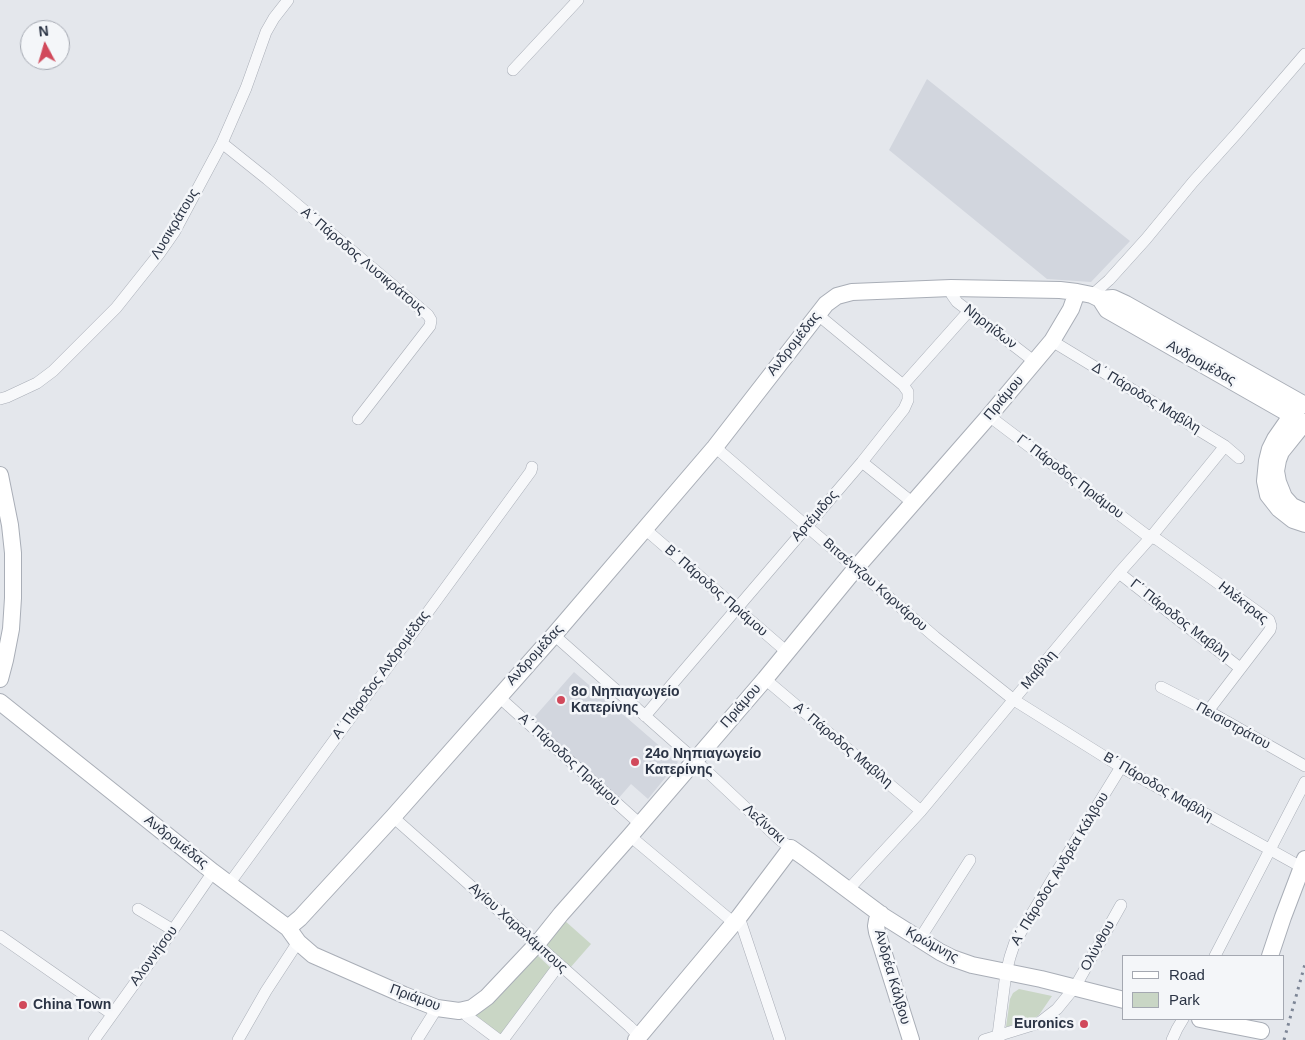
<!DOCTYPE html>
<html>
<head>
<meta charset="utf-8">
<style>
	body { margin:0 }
	#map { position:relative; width:1305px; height:1040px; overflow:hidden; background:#e4e7ec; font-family:Arial,sans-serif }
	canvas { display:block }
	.legend { position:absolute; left:1122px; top:955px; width:162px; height:65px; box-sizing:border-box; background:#f4f6f9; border:1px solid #a4a8b1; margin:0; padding:6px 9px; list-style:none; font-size:15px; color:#2b3445 }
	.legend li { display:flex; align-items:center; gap:10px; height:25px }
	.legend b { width:25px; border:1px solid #a4a8b1 }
	.north { position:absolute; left:20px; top:20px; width:50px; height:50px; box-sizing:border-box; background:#f4f6f9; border:1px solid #a4a8b1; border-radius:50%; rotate:354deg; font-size:14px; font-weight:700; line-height:20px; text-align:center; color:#2b3445 }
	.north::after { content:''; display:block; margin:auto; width:18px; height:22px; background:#d1495b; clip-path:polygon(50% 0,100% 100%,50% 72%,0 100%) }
</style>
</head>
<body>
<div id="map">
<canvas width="1305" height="1040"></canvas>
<ul class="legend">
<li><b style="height:6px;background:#fff"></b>Road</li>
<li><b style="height:14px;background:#c9d6c5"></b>Park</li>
</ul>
<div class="north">N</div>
</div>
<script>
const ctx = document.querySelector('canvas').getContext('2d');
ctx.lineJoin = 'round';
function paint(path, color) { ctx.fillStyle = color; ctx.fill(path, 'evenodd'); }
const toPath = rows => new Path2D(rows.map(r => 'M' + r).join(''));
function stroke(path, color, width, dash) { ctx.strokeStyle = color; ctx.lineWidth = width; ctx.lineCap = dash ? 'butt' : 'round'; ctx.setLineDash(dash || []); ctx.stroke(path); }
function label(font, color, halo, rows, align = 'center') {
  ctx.font = font + ' Arial,sans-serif'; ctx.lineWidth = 5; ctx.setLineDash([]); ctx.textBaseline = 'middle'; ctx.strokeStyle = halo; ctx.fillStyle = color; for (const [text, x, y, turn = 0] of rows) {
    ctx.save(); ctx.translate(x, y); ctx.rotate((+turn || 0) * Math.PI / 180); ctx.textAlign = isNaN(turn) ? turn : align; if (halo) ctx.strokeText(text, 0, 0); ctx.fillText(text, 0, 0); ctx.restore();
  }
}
const built = toPath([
	[927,79,1130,241,1091,282,1047,279,889,150],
	[574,672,678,762,648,799,631,784,617,800,530,722]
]);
const green = toPath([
	[564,920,591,944,570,968,543,945],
	[536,954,552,969,501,1036,472,1015],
	[1019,989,1052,996,1039,1015,1032,1020,1006,1027,1010,999,1013,993]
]);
const street = toPath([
	[513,70,578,0],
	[222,143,267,179,428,315,431,320,430,326,358,419],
	[951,288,952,295,957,302,1035,362],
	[1092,295,1109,280,1146,239,1193,182,1237,133,1305,54],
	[817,314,903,385],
	[1052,341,1225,446,1239,458],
	[0,399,7,397,37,383,53,371,116,308,159,254,175,231,222,143,246,88,266,32,274,18,288,0],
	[989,416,1145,534,1158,540,1269,620,1271,626,1270,630,1208,711],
	[715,447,935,637,1014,700,1121,767,1305,869],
	[862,462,913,503],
	[645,529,787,652],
	[1119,573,1240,668],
	[554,635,695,760,780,840,791,848],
	[765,679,921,811],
	[1161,687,1208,711,1305,766],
	[499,697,640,824],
	[645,716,862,462,904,409,908,400,908,392,903,385,968,312],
	[393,817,629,1026,639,1036,640,1040],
	[630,836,734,923],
	[229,884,531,471,532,467],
	[848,890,921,811,1119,573,1151,537,1225,446],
	[138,909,173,930],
	[739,917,780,1040],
	[0,936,112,1014],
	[919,940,970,860],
	[1215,956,1305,782],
	[466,1010,467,1016,499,1040],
	[94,1040,173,930,213,872],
	[238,1040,266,991,298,942],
	[417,1040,437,1008],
	[503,1040,559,965],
	[984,1040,1039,1023,1057,1009,1075,987,1121,905],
	[999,1040,998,1035,1006,973,1010,957,1015,942,1059,868,1121,767],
	[1172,1040,1177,1029,1183,1019]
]);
const secondary = toPath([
	[1100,299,1113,298,1126,304,1305,405],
	[1298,406,1275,439,1270,449,1267,461,1265,481,1268,495,1279,509,1293,520,1305,524],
	[1305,422,1281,452,1278,460,1276,471,1278,482,1284,497,1292,506,1305,512],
	[0,475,10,525,13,553,13,598,11,629,5,660,0,679],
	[0,702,213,872,288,928,298,942,313,955,404,995,437,1008,459,1011,472,1008,487,997,537,944,561,914,630,836,765,679,856,568,989,416,1052,341,1071,309,1077,292],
	[881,914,877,920,876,926,877,932,911,1040],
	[288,928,300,918,393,817,554,635,715,447,826,304,837,296,852,292,951,288,1060,290,1077,292,1092,295,1100,299,1107,310,1305,423],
	[1270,956,1283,917,1305,859],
	[1200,1019,1261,1031],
	[636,1040,739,917,791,848,808,860,883,916,940,952,952,958,972,965,1041,979,1124,1000]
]);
const rail = toPath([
	[1284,1040,1305,964]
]);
const markers = [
	[561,700,5,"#d1495b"],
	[635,762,5,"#d1495b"],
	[23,1005,5,"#d1495b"],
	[1084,1024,5,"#d1495b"]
];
const streetNames = [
	["Λυσικράτους",175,224,-59],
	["Α΄ Πάροδος Λυσικράτους",363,261,40],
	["Νηρηίδων",990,327,38],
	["Ανδρομέδας",794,344,-52],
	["Ανδρομέδας",1201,363,29],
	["Πριάμου",1004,398,-50],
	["Δ΄ Πάροδος Μαβίλη",1146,398,31],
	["Γ΄ Πάροδος Πριάμου",1070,477,37],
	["Αρτέμιδος",815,516,-49],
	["Βιτσέντζου Κορνάρου",875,585,41],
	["Β΄ Πάροδος Πριάμου",716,591,41],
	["Ηλέκτρας",1243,603,38],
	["Γ΄ Πάροδος Μαβίλη",1180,620,38],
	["Ανδρομέδας",535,655,-48],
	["Μαβίλη",1039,670,-50],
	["Α΄ Πάροδος Ανδρομέδας",381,675,-54],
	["Πριάμου",741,706,-49],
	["Πεισιστράτου",1233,726,29],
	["Α΄ Πάροδος Μαβίλη",843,745,40],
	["Α΄ Πάροδος Πριάμου",569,760,42],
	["Β΄ Πάροδος Μαβίλη",1158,787,30],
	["Λεζίνσκι",764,824,42],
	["Ανδρομέδας",176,842,38],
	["Α΄ Πάροδος Ανδρέα Κάλβου",1060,869,-59],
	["Αγίου Χαραλάμπους",518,928,42],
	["Κρώμνης",932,945,29],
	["Ολύνθου",1098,946,-61],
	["Αλοννήσου",154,956,-54],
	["Ανδρέα Κάλβου",892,977,74],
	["Πριάμου",415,998,20]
];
const poiNames = [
	["8ο Νηπιαγωγείο",571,692],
	["Κατερίνης",571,708],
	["24ο Νηπιαγωγείο",645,754],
	["Κατερίνης",645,770],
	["China Town",33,1005],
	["Euronics",1074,1024,"right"]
];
paint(built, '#d2d6de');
paint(green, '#c9d6c5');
stroke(street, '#a9aeb7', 12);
stroke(secondary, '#a9aeb7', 18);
stroke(street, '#f7f8fa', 11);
stroke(secondary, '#fff', 16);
stroke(rail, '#7d8696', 3, [2.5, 5]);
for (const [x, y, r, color] of markers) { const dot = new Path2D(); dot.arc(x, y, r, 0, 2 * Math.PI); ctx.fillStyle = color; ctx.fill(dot); stroke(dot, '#f4f6f9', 2); }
label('14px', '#2b3445', '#f4f6f9', streetNames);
label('bold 14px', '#2b3445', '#f4f6f9', poiNames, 'left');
</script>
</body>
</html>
